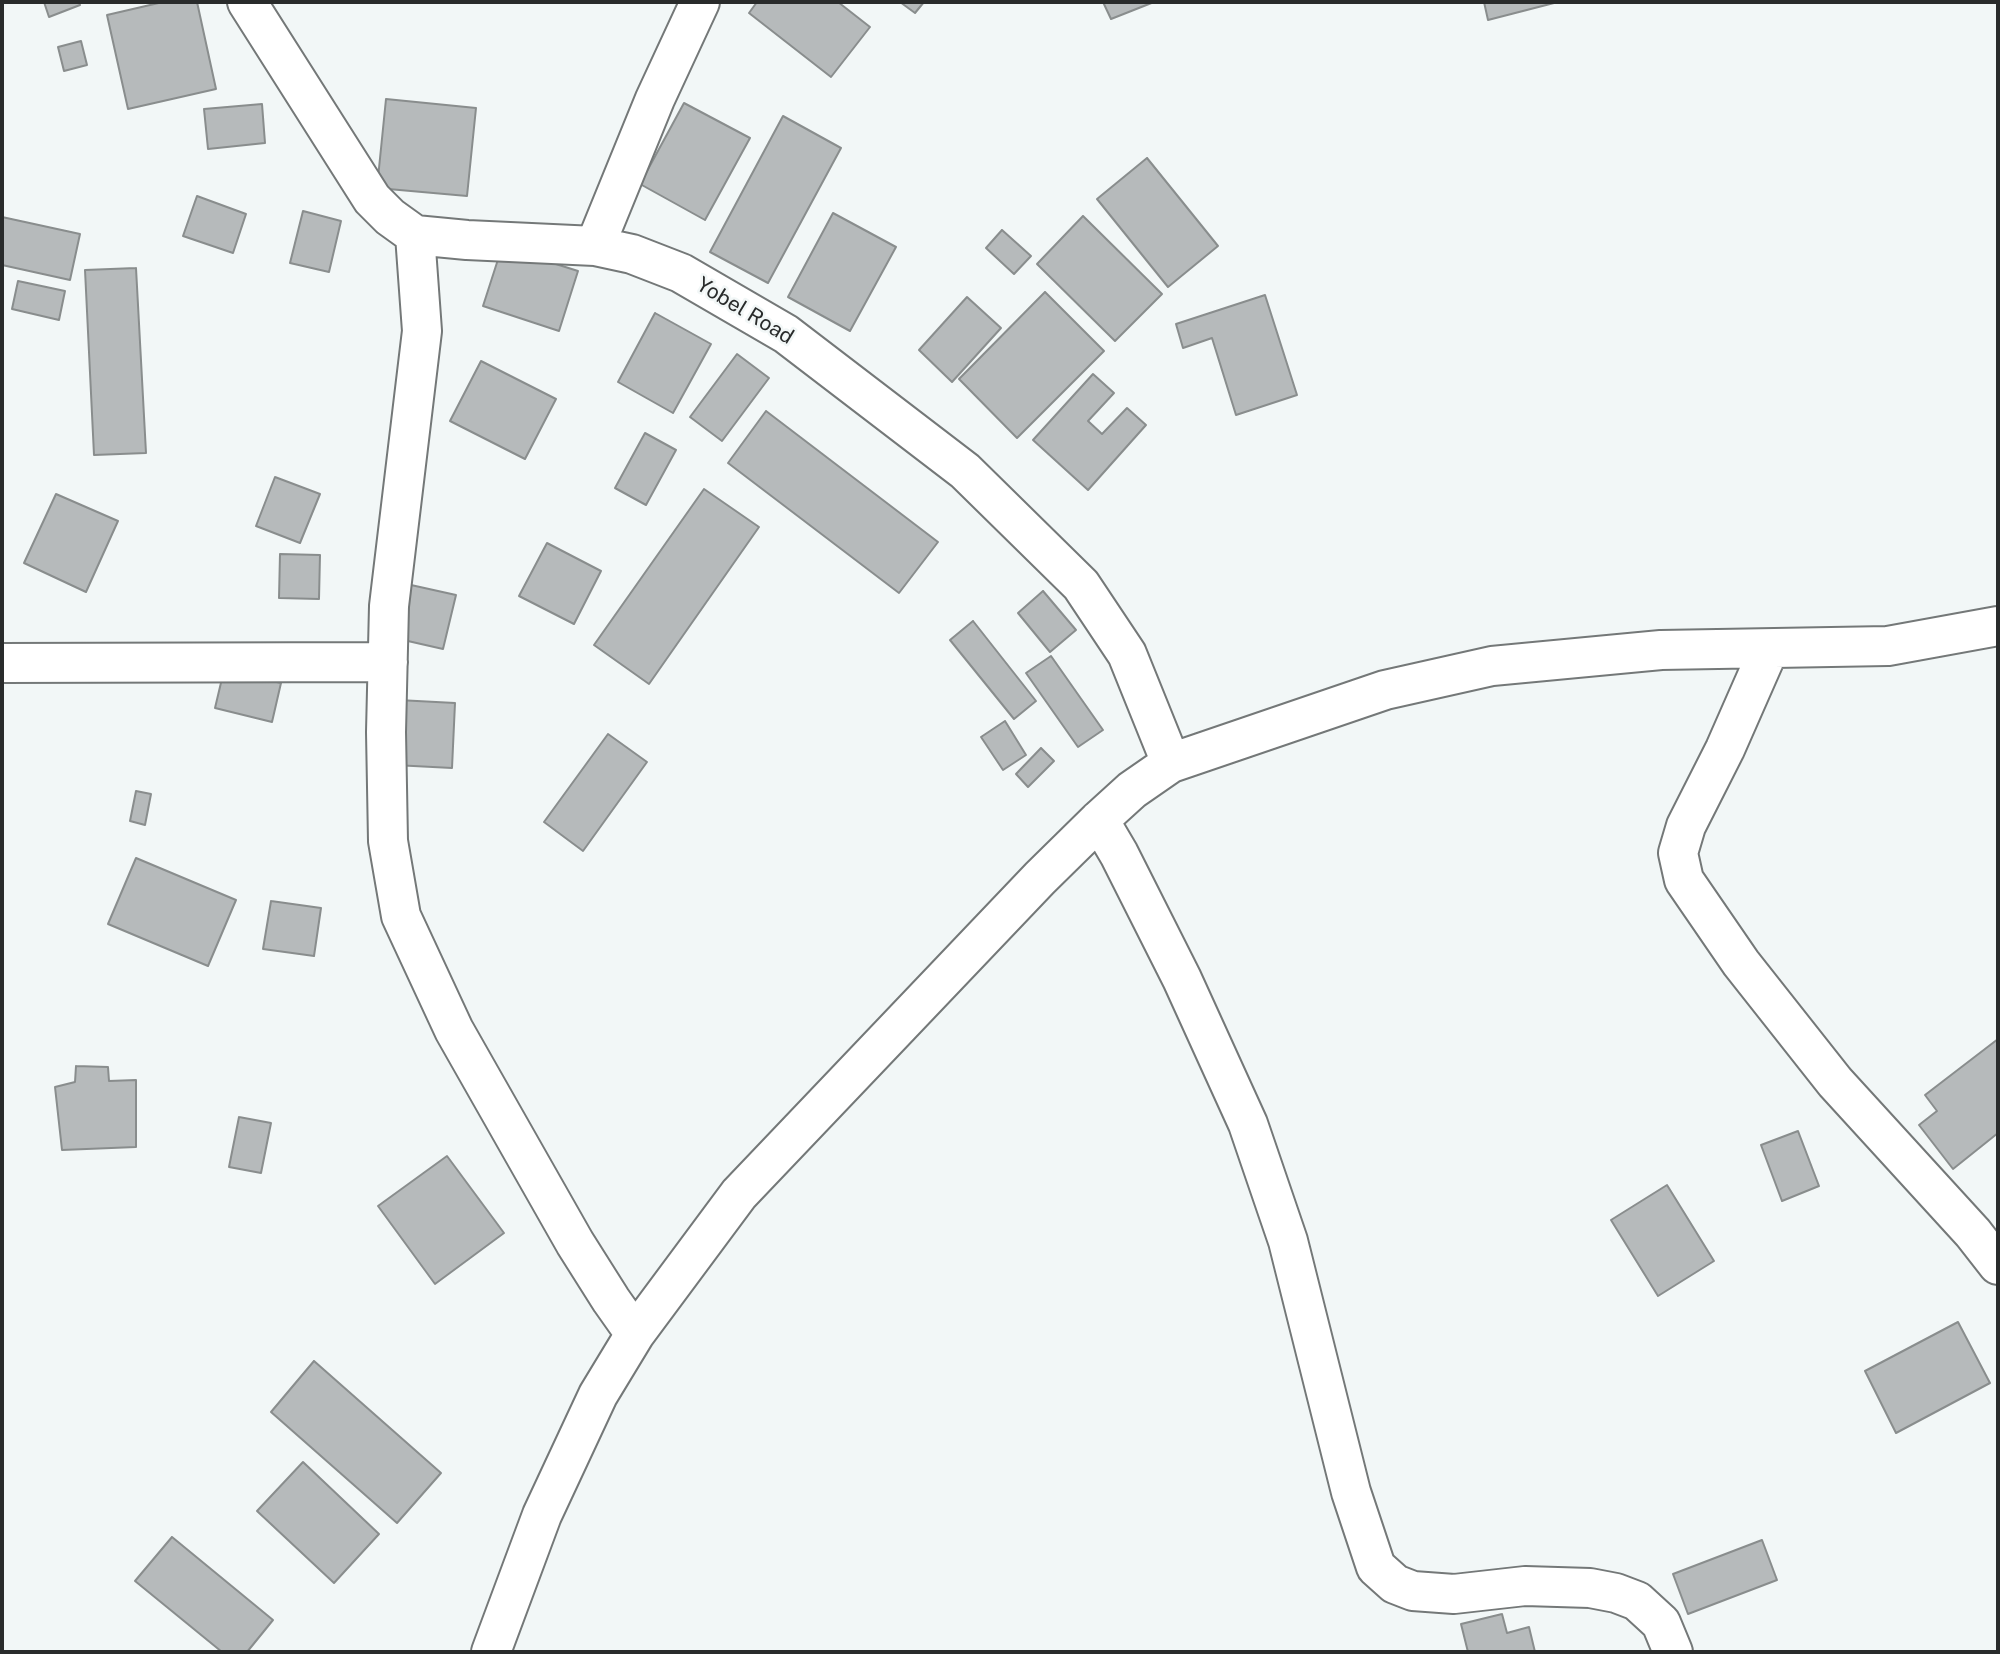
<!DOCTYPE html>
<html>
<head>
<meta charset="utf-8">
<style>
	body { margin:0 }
	#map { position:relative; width:2000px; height:1654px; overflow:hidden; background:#f2f7f7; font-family:"Public Sans",sans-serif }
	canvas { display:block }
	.frame { position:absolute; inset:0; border:4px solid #292b2b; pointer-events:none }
</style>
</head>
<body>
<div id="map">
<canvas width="2000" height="1654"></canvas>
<div class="frame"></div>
</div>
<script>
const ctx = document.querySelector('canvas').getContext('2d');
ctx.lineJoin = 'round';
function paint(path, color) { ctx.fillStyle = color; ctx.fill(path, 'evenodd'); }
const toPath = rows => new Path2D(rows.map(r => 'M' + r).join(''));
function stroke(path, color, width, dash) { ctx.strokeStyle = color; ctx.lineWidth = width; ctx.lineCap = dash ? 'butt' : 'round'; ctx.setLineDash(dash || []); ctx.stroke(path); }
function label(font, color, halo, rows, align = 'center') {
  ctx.font = font + ' "Public Sans",sans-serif'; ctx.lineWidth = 5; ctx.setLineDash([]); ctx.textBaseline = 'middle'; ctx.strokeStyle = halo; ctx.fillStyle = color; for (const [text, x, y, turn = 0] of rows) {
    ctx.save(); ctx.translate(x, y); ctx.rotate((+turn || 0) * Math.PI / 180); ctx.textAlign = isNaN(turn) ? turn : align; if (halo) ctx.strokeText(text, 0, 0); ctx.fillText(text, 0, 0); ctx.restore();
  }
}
const building = toPath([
	[44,2,79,2,80,5,49,17,44,2],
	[163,2,197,2,216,89,128,109,107,15,163,2],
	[757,2,838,2,870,27,831,77,749,13,757,2],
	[900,2,924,2,915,13,900,2],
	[1103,2,1154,2,1111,19,1103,2],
	[1484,2,1554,2,1554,3,1488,20,1484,2],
	[81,41,87,65,64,71,58,47,81,41],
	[386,99,476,108,467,196,377,188,386,99],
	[684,103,750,138,705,220,640,184,684,103],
	[262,104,265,143,208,149,204,109,262,104],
	[783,116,841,148,768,283,710,252,783,116],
	[1147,158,1218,246,1168,287,1097,199,1147,158],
	[197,196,246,214,233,253,183,236,197,196],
	[303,211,341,221,329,272,290,263,303,211],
	[833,213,896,247,850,331,788,297,833,213],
	[1083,216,1162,294,1115,341,1037,264,1083,216],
	[2,217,80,234,70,280,2,265,2,217],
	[1002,230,1031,256,1014,274,986,248,1002,230],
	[502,247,578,271,559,331,483,306,502,247],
	[136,268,146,453,94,455,85,270,136,268],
	[18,281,65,291,59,320,12,309,18,281],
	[1045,292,1104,351,1017,438,959,379,1045,292],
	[1265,295,1297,395,1236,415,1212,338,1183,348,1176,324,1265,295],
	[967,297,1001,328,952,382,919,350,967,297],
	[655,313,711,344,673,413,618,382,655,313],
	[737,354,769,378,722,441,690,417,737,354],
	[481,361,556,399,525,459,450,421,481,361],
	[1093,374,1114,393,1088,421,1102,434,1127,408,1146,425,1088,490,1033,440,1093,374],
	[766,411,938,542,899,593,728,463,766,411],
	[645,433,676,450,646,505,615,488,645,433],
	[275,477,320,494,300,543,256,526,275,477],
	[704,489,759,527,649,684,594,645,704,489],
	[56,494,118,521,86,592,24,563,56,494],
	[547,543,601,571,574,624,519,596,547,543],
	[280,554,320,555,319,599,279,598,280,554],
	[411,585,456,595,443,649,399,639,411,585],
	[1043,591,1076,630,1050,652,1018,613,1043,591],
	[973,621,1036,701,1014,719,950,640,973,621],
	[1051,656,1103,730,1078,747,1026,673,1051,656],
	[224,670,281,683,272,722,215,708,224,670],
	[398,700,455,703,452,768,394,765,398,700],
	[1005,721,1026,755,1003,770,981,737,1005,721],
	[608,734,647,762,583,851,544,822,608,734],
	[1041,748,1054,761,1028,787,1016,774,1041,748],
	[136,791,151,794,145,825,130,821,136,791],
	[136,858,236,900,208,966,108,924,136,858],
	[271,901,321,908,314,956,263,949,271,901],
	[1998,1039,1998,1133,1953,1169,1919,1125,1937,1111,1925,1095,1998,1039],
	[76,1066,108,1067,109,1081,136,1080,136,1147,62,1150,55,1087,75,1082,76,1066],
	[239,1117,271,1123,261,1173,229,1167,239,1117],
	[1798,1131,1819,1186,1782,1201,1761,1145,1798,1131],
	[447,1156,504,1233,435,1284,378,1206,447,1156],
	[1667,1185,1714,1261,1658,1296,1611,1220,1667,1185],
	[1958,1322,1990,1383,1896,1433,1865,1371,1958,1322],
	[314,1361,441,1473,397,1523,271,1412,314,1361],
	[303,1462,379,1534,334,1583,257,1511,303,1462],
	[172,1537,273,1620,247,1652,222,1652,135,1581,172,1537],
	[1762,1540,1777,1580,1688,1614,1673,1574,1762,1540],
	[1502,1614,1507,1633,1529,1627,1535,1652,1468,1652,1461,1624,1502,1614]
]);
const minor = toPath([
	[247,2,372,199,390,217,415,235,467,240,595,246,632,254,681,273,786,334,965,471,1081,585,1127,654,1171,763],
	[415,235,422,331,389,606,386,732,388,841,401,916,454,1030,575,1243,611,1300,635,1334],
	[595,246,655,99,700,2],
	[1769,649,1725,749,1686,826,1678,853,1684,880,1741,963,1835,1082,1973,1233,1998,1265],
	[2,663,388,662],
	[1099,820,1119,854,1182,979,1248,1124,1288,1241,1351,1492,1376,1567,1395,1584,1413,1591,1454,1594,1525,1586,1590,1588,1616,1593,1637,1601,1661,1623,1673,1652],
	[491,1652,542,1515,598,1395,635,1334,739,1194,1040,878,1099,820,1132,790,1171,763,1385,690,1492,666,1661,650,1888,646,1998,626]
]);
const streetNames = [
	["Yobel Road",745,311,31]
];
paint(building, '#b6babb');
stroke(building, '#898d8d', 2);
stroke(minor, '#747878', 42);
stroke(minor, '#fff', 38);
label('21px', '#292b2b', '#f2f7f7', streetNames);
</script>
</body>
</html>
